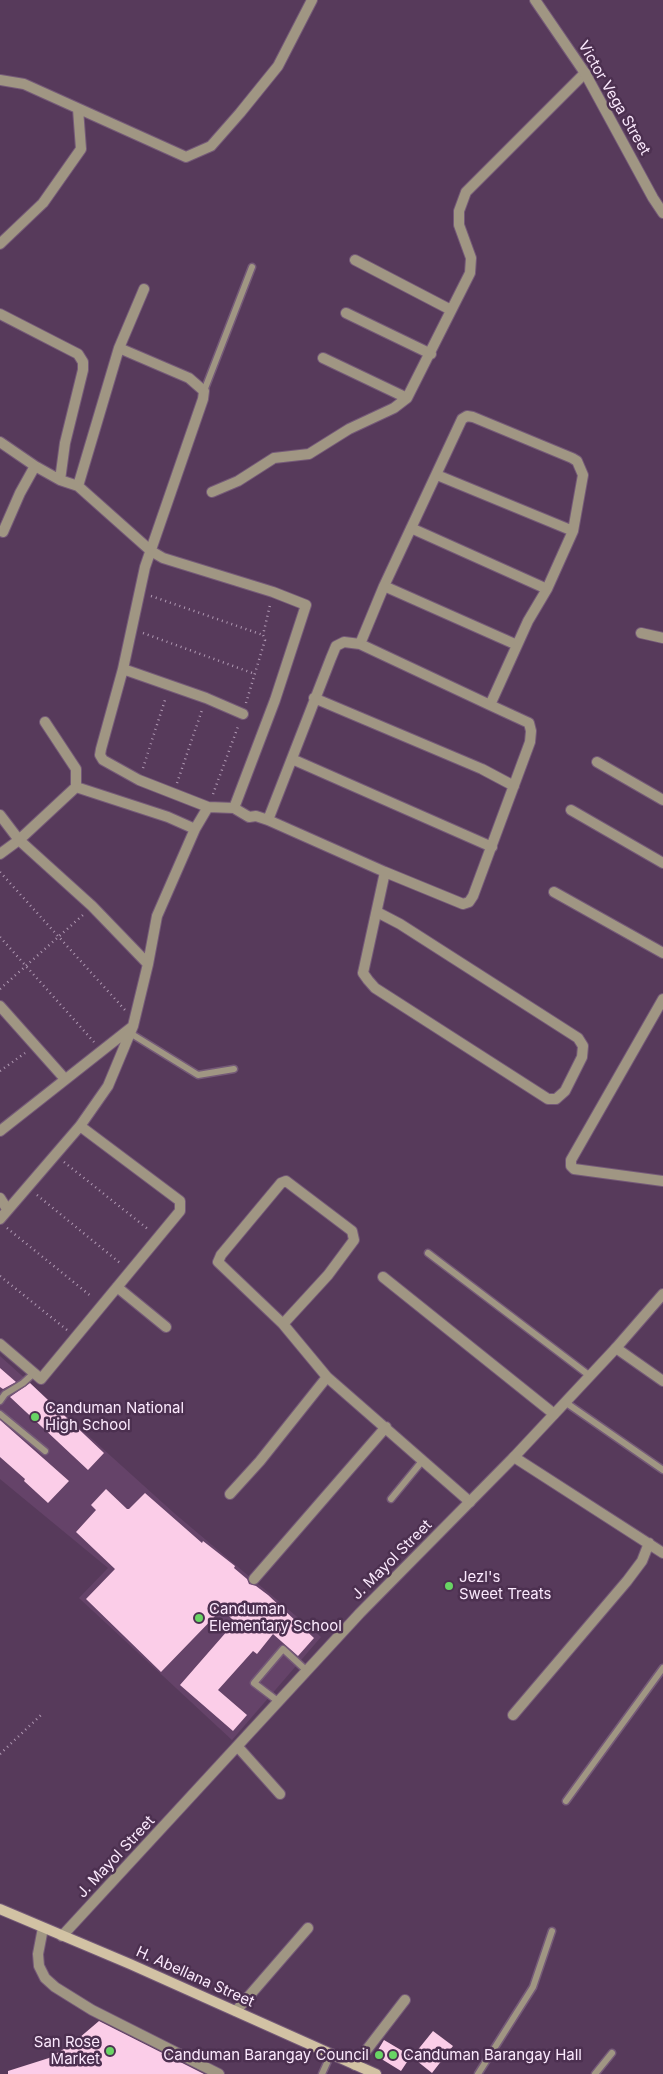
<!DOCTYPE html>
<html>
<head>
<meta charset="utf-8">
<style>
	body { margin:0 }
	canvas { display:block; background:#573a5b }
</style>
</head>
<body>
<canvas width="663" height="2074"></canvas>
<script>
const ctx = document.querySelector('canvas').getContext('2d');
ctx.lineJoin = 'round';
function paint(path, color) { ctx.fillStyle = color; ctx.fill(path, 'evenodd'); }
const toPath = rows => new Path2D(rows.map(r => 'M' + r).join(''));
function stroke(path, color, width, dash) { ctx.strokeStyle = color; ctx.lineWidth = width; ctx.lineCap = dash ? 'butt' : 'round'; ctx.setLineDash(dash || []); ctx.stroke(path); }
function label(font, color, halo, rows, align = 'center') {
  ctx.font = font + ' Inter,sans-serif'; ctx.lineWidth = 5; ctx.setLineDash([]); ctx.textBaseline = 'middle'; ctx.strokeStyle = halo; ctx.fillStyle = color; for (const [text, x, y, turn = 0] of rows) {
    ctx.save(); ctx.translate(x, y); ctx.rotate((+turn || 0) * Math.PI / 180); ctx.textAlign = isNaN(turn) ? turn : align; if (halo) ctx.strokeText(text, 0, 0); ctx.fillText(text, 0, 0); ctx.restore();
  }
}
const built = toPath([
	[0,1356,174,1513,321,1637,232,1740,79,1598,108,1568,0,1479]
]);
const building = toPath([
	[0,1368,16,1382,3,1389,0,1387],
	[30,1383,104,1453,88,1470,10,1397],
	[0,1420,69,1481,48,1503,24,1481,25,1479,0,1457],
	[106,1489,127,1509,129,1509,145,1493,202,1543,203,1541,235,1566,234,1568,247,1579,249,1584,256,1586,268,1595,314,1638,298,1656,273,1634,257,1654,253,1651,218,1690,247,1715,233,1731,180,1685,235,1622,222,1609,161,1672,86,1599,115,1569,76,1532,96,1510,91,1505],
	[99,2021,204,2074,8,2074,8,2071,49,2058,72,2044],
	[433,2031,453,2046,432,2073,412,2057],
	[384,2040,411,2056,401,2071,375,2055]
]);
const path = toPath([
	[151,596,263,635],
	[143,633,255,674],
	[246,703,265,640,263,635,270,605],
	[143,768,166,697],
	[177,783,202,710],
	[213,794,239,724],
	[0,872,125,1010],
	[0,937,94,1042],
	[0,989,84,914],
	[0,1071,25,1053],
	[64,1162,149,1230],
	[37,1195,120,1263],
	[7,1228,92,1297],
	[0,1276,67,1330],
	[0,1754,41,1715]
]);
const service = toPath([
	[204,391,252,267],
	[130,1033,198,1075,234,1069],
	[428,1253,590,1376],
	[0,1401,5,1394,23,1383,34,1373],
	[565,1402,663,1470],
	[0,1414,45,1451],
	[391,1499,423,1460],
	[279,1702,254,1683,283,1649,307,1671],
	[566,1801,663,1668],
	[322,2074,331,2054],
	[478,2074,533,1987,552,1931],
	[595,2074,612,2053]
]);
const minor = toPath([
	[0,80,24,84,186,157,211,146,240,113,278,66,312,0],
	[0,244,43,203,81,149,78,109],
	[355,260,451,310],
	[346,313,431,354],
	[0,314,78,354,83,362,83,370,65,443,60,480],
	[119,348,189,378,204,391,203,399,145,567,123,669,101,749,100,755,103,760,139,780,208,807,234,808,249,817,256,816,268,820,385,872,463,904,469,902,473,896,530,742,531,731,529,723,490,705,360,644,344,642,336,646,331,658,268,820],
	[323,358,407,398],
	[0,442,35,466,60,480,78,486,151,551,163,558,273,592,306,605,275,700,234,808],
	[437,475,573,531],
	[78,486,119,348,144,289],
	[212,492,238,481,274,458,309,454,349,429,394,408,407,398,470,273,471,258,459,225,459,211,466,192,585,73],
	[411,528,547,589],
	[3,532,20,493,35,466],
	[384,586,517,645],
	[641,633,663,638],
	[360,644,384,586,462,419,467,416,473,417,572,458,577,461,583,475,573,531,547,589,528,621,490,705],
	[123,669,206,698,243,714],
	[314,698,482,769,514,786],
	[292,759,492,847],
	[597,762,663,800],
	[76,787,168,817,195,829],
	[571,810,663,863],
	[0,815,19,840,92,906,148,964],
	[0,854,19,840,76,787,76,769,45,722],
	[554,892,663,953],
	[377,912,400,924,578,1038,583,1046,582,1057,565,1091,556,1099,548,1099,375,988,368,980,363,973,385,872],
	[663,999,571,1160,571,1166,574,1169,663,1181],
	[0,1006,65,1079],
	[0,1131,132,1027],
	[0,1198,7,1209],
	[0,1219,80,1126,108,1086,133,1026,148,964,157,916,195,829,208,807],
	[383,1277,554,1414],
	[117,1287,166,1327],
	[283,1324,328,1275,354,1240,352,1231,286,1181,281,1183,221,1255,218,1262,283,1324,327,1377,470,1502],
	[0,1344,41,1379,180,1211,180,1201,80,1126],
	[616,1348,663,1381],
	[514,1457,663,1553],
	[230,1494,260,1461,327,1377],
	[254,1579,386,1427],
	[513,1715,627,1581,642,1561,649,1543],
	[238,1747,280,1794],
	[43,1928,38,1954,39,1966,45,1978,55,1987,92,2010,219,2074],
	[236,2011,308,1928],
	[355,2065,405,2000]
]);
const tertiary = toPath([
	[535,0,585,73,653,198,663,213],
	[62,1936,360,1613,514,1457,616,1348,663,1294]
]);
const secondary = toPath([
	[0,1909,130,1964,376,2074]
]);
const markers = [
	[35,1417,5,"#69d464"],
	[449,1586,5,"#69d464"],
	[199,1618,5,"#69d464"],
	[110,2051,5,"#69d464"],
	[379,2055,5,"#69d464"],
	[393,2055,5,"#69d464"]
];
const streetNames = [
	["Victor Vega Street",614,98,60],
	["J. Mayol Street",392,1560,-45],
	["J. Mayol Street",116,1857,-47],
	["H. Abellana Street",195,1977,24]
];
const poiNames = [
	["Canduman National",45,1408],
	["High School",45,1425],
	["Jezl's",459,1577],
	["Sweet Treats",459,1594],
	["Canduman",209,1609],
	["Elementary School",209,1626],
	["San Rose",100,2042,"right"],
	["Market",100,2059,"right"],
	["Canduman Barangay Council",369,2055,"right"],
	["Canduman Barangay Hall",403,2055]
];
paint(built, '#654369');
paint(building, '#fbcde8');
stroke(service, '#755a78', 9);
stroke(minor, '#755a78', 12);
stroke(tertiary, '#755a78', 12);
stroke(secondary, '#755a78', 12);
stroke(path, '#b099b3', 2.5, [1, 4]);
stroke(service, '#a09683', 6);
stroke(minor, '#a09683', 10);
stroke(tertiary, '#a09683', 10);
stroke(secondary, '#d2c2a4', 10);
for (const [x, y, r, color] of markers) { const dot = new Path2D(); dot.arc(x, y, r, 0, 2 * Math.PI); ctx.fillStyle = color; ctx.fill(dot); stroke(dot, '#4c3050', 2); }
label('15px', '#fbe9fd', '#4c3050', streetNames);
label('15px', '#fbe9fd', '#4c3050', poiNames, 'left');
</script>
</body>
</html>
